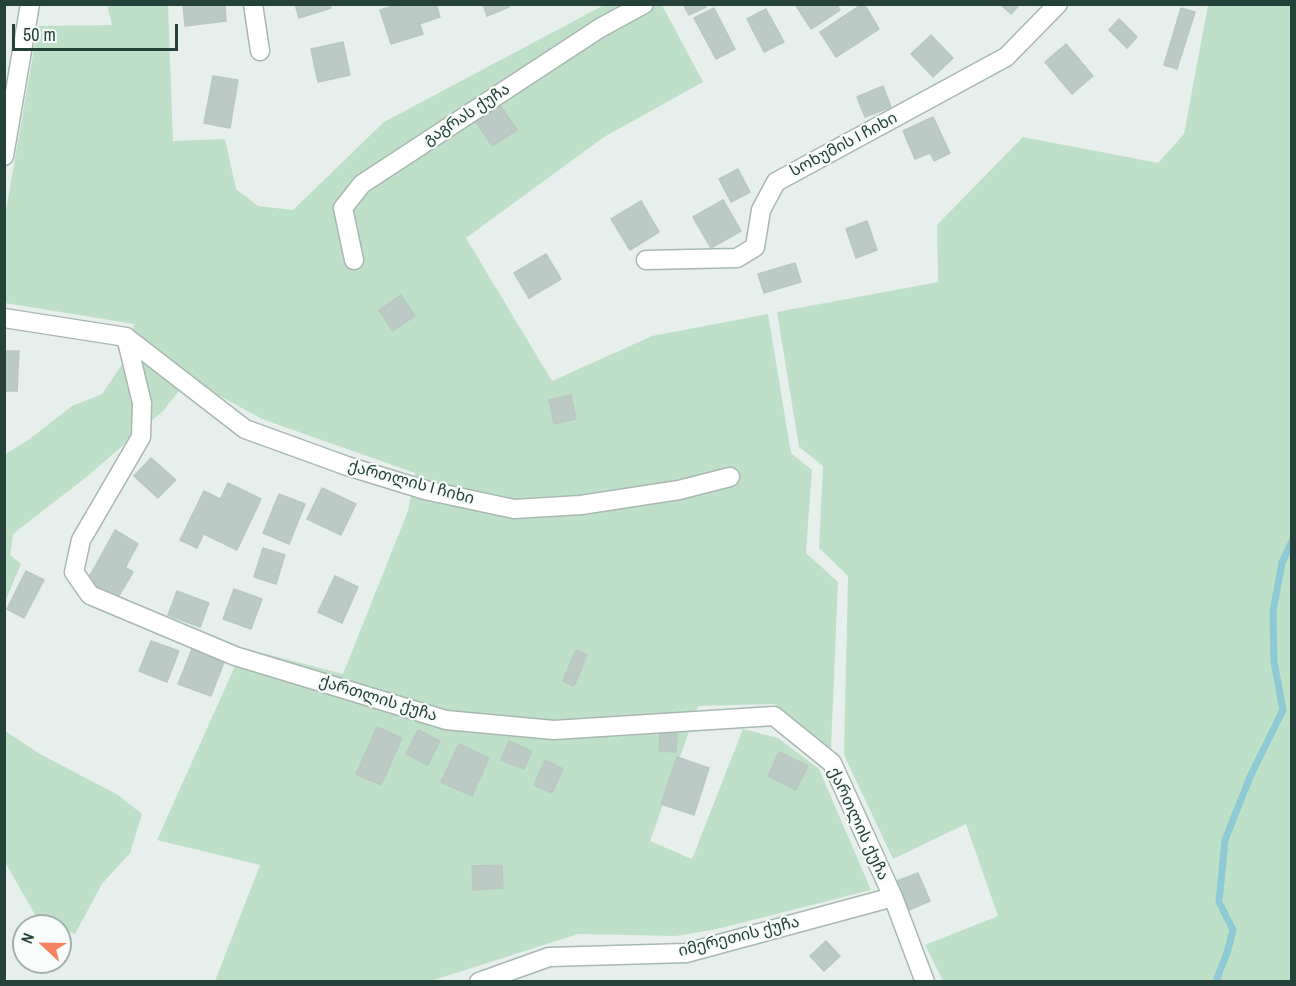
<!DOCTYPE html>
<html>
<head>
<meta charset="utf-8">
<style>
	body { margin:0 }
	#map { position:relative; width:1296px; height:986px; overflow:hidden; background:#e6efeb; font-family:"Archivo Narrow",sans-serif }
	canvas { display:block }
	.frame { position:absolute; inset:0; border:6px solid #24423a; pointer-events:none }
	.north { position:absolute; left:12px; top:914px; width:60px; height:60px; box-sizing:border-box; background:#f7fbf9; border:2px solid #a3b1ad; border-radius:50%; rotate:292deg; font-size:16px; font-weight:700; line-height:24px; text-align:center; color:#24423a }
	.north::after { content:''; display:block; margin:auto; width:21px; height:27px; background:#f4845f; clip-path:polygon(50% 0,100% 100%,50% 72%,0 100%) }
	.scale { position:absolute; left:12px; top:24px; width:166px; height:27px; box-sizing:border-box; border:3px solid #24423a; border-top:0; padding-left:8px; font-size:18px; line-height:21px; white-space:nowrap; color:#24423a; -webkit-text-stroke:4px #f7fbf9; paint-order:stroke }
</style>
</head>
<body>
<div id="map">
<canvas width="1296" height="986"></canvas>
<div class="frame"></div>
<div class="north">N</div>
<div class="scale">50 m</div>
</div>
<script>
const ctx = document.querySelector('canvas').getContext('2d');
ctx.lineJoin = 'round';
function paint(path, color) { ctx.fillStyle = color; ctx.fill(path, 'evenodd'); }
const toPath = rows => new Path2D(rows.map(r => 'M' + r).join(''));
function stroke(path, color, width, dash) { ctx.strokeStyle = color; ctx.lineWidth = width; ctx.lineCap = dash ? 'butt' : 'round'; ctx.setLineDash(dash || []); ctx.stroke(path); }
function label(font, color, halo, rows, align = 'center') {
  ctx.font = font + ' "Archivo Narrow","Noto Sans Georgian",sans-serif'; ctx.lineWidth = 4.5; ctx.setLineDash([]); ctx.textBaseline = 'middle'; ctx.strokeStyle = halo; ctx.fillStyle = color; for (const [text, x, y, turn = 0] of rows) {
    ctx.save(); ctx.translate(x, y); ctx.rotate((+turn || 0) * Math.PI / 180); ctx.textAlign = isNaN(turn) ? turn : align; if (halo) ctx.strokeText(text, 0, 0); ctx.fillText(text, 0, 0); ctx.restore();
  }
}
const green = toPath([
	[107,5,168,5,173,141,225,139,236,189,258,206,293,210,384,122,604,5,662,5,703,82,604,137,466,238,552,381,652,336,768,314,791,453,812,470,806,553,838,582,831,749,774,704,698,706,650,841,692,859,743,729,778,738,819,769,871,890,717,929,676,936,578,934,431,981,215,981,260,865,157,840,243,648,343,674,408,511,415,473,262,419,218,395,191,375,164,410,89,475,13,534,10,555,21,564,5,602,5,454,27,441,72,406,102,394,123,363,134,324,5,303,5,216,38,26,112,25],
	[1208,5,1291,5,1291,981,943,981,925,945,998,916,966,824,893,859,844,755,848,576,819,548,823,466,799,447,777,312,938,282,937,225,1023,137,1158,163,1184,134],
	[5,731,40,754,118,795,142,814,130,853,102,884,75,934,60,928,60,926,55,926,38,920,5,862]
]);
const stream = toPath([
	[1219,982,1217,978,1227,953,1233,930,1219,902,1225,840,1250,777,1283,710,1274,662,1273,611,1282,563,1292,541]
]);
const building = toPath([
	[183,4,225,4,226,21,185,26,183,4],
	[295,4,330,4,331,8,299,18,295,4],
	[399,4,413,4,423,34,391,44,380,10,399,4],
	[413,4,436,4,440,17,419,24,413,4],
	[483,4,508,4,509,7,487,16,483,4],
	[683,4,705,4,706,7,689,15,683,4],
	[795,4,836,4,840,10,811,29,795,4],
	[862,4,864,4,879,29,836,57,820,32,862,4],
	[1000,4,1020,4,1011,14,1000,4],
	[714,8,735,49,716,59,694,18,714,8],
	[1181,8,1195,12,1177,69,1164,65,1181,8],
	[766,9,784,42,764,52,747,19,766,9],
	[1119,19,1137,37,1127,48,1109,30,1119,19],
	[931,35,953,58,933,77,911,54,931,35],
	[343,42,350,75,318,82,311,49,343,42],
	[1066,44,1093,76,1072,94,1045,62,1066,44],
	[213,76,238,80,230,128,204,123,213,76],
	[883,86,891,107,865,117,857,97,883,86],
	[500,105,517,130,492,146,476,122,500,105],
	[933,117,950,153,934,161,930,153,915,159,903,131,933,117],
	[738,169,750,192,731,202,719,179,738,169],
	[723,200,741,231,711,248,693,217,723,200],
	[641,201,659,232,630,250,611,219,641,201],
	[867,221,877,250,856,258,846,229,867,221],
	[546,254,561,279,529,298,514,273,546,254],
	[795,263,801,282,764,293,758,274,795,263],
	[401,295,415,316,393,331,379,310,401,295],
	[4,351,19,351,17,391,4,391,4,351],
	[571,395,576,419,554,424,549,400,571,395],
	[151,458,176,480,158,498,134,476,151,458],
	[228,483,261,499,237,550,204,534,228,483],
	[322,488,356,504,341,535,307,519,322,488],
	[204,491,220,499,197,548,180,540,204,491],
	[279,494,305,504,289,544,263,533,279,494],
	[115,530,138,544,125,568,102,554,115,530],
	[263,548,285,555,276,584,254,577,263,548],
	[102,554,133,572,117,599,86,582,102,554],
	[26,571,44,580,24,618,7,609,26,571],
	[335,576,358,587,342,623,318,612,335,576],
	[234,589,262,599,251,629,223,619,234,589],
	[177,591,209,603,200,627,168,615,177,591],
	[151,641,179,651,167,682,139,671,151,641],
	[192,649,224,662,211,696,178,684,192,649],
	[576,650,587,655,574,686,563,681,576,650],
	[377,727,402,738,381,785,356,774,377,727],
	[418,730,440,741,428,765,406,754,418,730],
	[660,733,677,734,676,752,659,751,660,733],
	[509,741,532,751,524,769,501,760,509,741],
	[459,744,489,758,472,796,441,782,459,744],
	[779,752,808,766,796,790,768,776,779,752],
	[677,757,709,768,694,815,661,804,677,757],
	[545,760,563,769,552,793,534,785,545,760],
	[502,865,503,888,473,890,472,866,502,865],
	[918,873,930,901,909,910,897,881,918,873],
	[826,941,840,956,824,971,810,956,826,941]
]);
const minor = toPath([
	[253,4,260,51],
	[4,156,30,4],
	[354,260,343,208,362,184,600,28,644,4],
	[646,260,737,258,755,247,761,210,776,182,1006,57,1058,4],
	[4,318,126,337,142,403,141,437,81,540,74,572,90,595,235,656,446,720,554,730,774,716,832,763,893,897,925,982],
	[126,337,245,429,347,466,425,490,514,509,581,505,679,490,730,477],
	[479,982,549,957,686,953,893,897]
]);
const streetNames = [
	["გაგრას ქუჩა",467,115,-33],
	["სოხუმის I ჩიხი",844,145,-28],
	["ქართლის I ჩიხი",411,483,15],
	["ქართლის ქუჩა",378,699,17],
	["ქართლის ქუჩა",858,824,65],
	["იმერეთის ქუჩა",739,937,-14]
];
paint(green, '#bfe0c8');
stroke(stream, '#8ec9d4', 7);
paint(building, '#bbcac4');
stroke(building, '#b8c9c2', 1.5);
stroke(minor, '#a8b8b2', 21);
stroke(minor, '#fff', 18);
label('16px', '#24423a', '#f7fbf9', streetNames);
</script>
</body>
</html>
